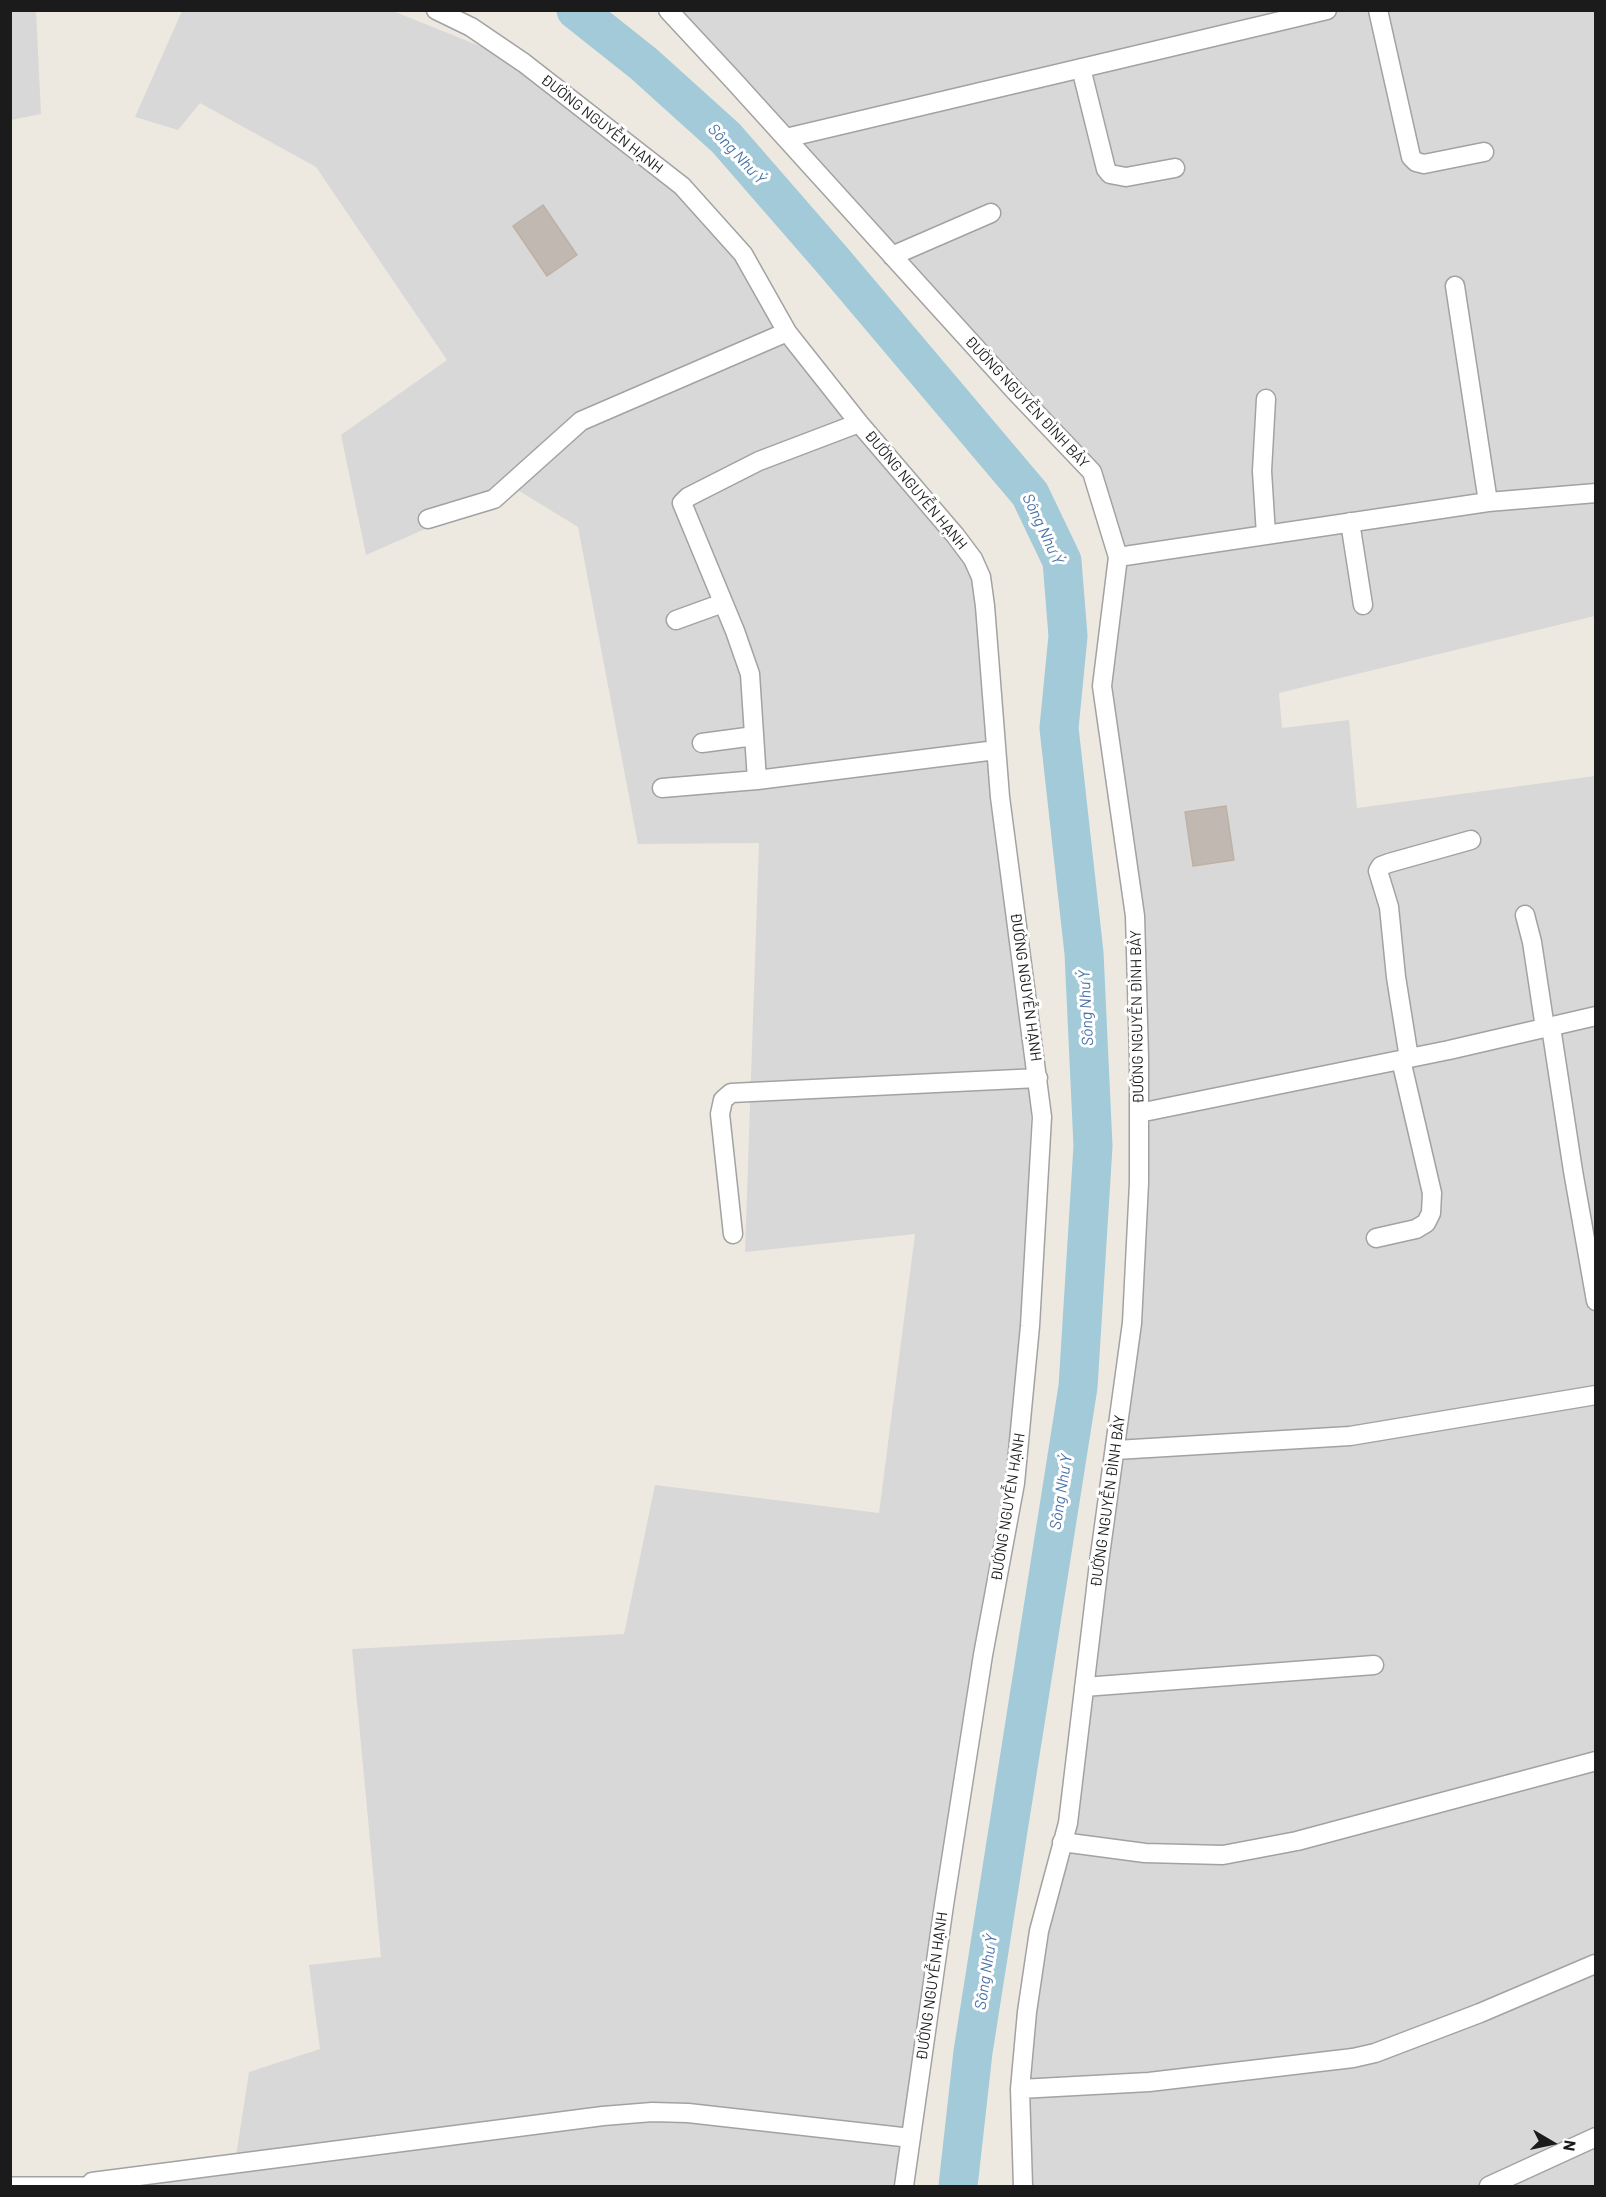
<!DOCTYPE html>
<html>
<head>
<meta charset="utf-8">
<style>
	body { margin:0 }
	#map { position:relative; width:1606px; height:2197px; overflow:hidden; background:#ede9e1; font-family:Barlow,sans-serif }
	canvas { display:block }
	.frame { position:absolute; inset:0; border:12px solid #1b1b1b; pointer-events:none }
	.north { position:absolute; left:1522px; top:2113px; width:60px; height:60px; -webkit-text-stroke:4px #fff; paint-order:stroke; rotate:99deg; font-size:16px; font-weight:700; line-height:24px; text-align:center; color:#1b1b1b }
	.north::after { content:''; display:block; margin:auto; width:21px; height:27px; background:#1b1b1b; clip-path:polygon(50% 0,100% 100%,50% 72%,0 100%) }
</style>
</head>
<body>
<div id="map">
<canvas width="1606" height="2197"></canvas>
<div class="frame"></div>
<div class="north">N</div>
</div>
<script>
const ctx = document.querySelector('canvas').getContext('2d');
ctx.lineJoin = 'round';
function paint(path, color) { ctx.fillStyle = color; ctx.fill(path, 'evenodd'); }
const toPath = rows => new Path2D(rows.map(r => 'M' + r).join(''));
function stroke(path, color, width, dash) { ctx.strokeStyle = color; ctx.lineWidth = width; ctx.lineCap = dash ? 'butt' : 'round'; ctx.setLineDash(dash || []); ctx.stroke(path); }
function label(font, color, halo, rows, align = 'center') {
  ctx.font = font + ' Barlow,sans-serif'; ctx.lineWidth = 6; ctx.setLineDash([]); ctx.textBaseline = 'middle'; ctx.strokeStyle = halo; ctx.fillStyle = color; for (const [text, x, y, turn = 0] of rows) {
    ctx.save(); ctx.translate(x, y); ctx.rotate((+turn || 0) * Math.PI / 180); ctx.textAlign = isNaN(turn) ? turn : align; if (halo) ctx.strokeText(text, 0, 0); ctx.fillText(text, 0, 0); ctx.restore();
  }
}
const residential = toPath([
	[11,10,36,11,41,114,11,120],
	[182,11,393,11,512,59,699,207,868,425,976,579,986,753,1032,1085,1021,1402,991,1673,899,2148,896,2186,89,2186,235,2163,249,2072,320,2049,309,1965,381,1957,352,1649,624,1634,655,1485,879,1513,915,1234,745,1252,759,843,638,844,578,527,516,489,366,555,341,435,447,360,316,167,200,103,178,130,135,117],
	[668,11,1595,11,1595,616,1279,693,1282,728,1349,720,1357,808,1595,776,1595,2186,1023,2186,1027,2012,1068,1823,1132,1323,1135,916,1102,686,1118,557,1092,472]
]);
const river = toPath([
	[576,10,644,64,726,138,833,261,1030,494,1062,561,1068,636,1059,728,1084,953,1093,1146,1078,1387,973,2052,958,2186]
]);
const building = toPath([
	[543,205,577,255,547,276,513,226,543,205],
	[1226,806,1234,860,1193,866,1185,812,1226,806]
]);
const service = toPath([
	[10,2182,92,2182]
]);
const minor = toPath([
	[436,10,471,27,524,63,682,186,743,254,787,332,859,423,955,535,973,559,981,577,985,606,1000,797,1042,1117,1030,1326,1015,1483,983,1655,944,1905,904,2186],
	[668,10,734,81,1014,390,1092,472,1118,557,1102,686,1135,916,1139,1057,1139,1183,1132,1323,1100,1555,1068,1823,1039,1931,1027,2012,1020,2089,1023,2186],
	[1378,10,1411,157,1416,162,1424,164,1484,152],
	[1081,68,1106,169,1110,174,1126,177,1175,168],
	[786,138,1327,10],
	[892,256,991,213],
	[1455,286,1488,502],
	[1266,399,1262,471,1266,535],
	[859,423,759,461,688,497,682,503,735,631,750,674,757,780,996,750],
	[428,519,494,499,581,421,787,332],
	[1350,522,1363,605],
	[1118,557,1488,502,1596,493],
	[676,620,723,603],
	[702,743,754,736],
	[662,788,757,780],
	[1525,915,1532,942,1545,1028],
	[1551,1027,1573,1171,1596,1301],
	[1409,1058,1396,977,1389,907,1378,871,1381,866,1389,863,1471,840],
	[1139,1113,1449,1050,1596,1016],
	[733,1234,720,1114,723,1100,731,1093,1038,1078],
	[1376,1238,1416,1229,1426,1223,1431,1213,1432,1193,1401,1060],
	[1116,1450,1350,1436,1596,1395],
	[1084,1687,1374,1665],
	[1062,1842,1145,1853,1223,1855,1297,1841,1596,1761],
	[1020,2089,1149,2082,1353,2058,1375,2053,1480,2013,1595,1964],
	[92,2186,92,2182,603,2116,652,2112,688,2113,911,2138],
	[1489,2186,1596,2137]
]);
const streetNames = [
	["ĐƯỜNG NGUYỄN HẠNH",602,124,38],
	["ĐƯỜNG NGUYỄN ĐÌNH BẢY",1027,402,47],
	["ĐƯỜNG NGUYỄN HẠNH",916,490,50],
	["ĐƯỜNG NGUYỄN HẠNH",1026,987,82],
	["ĐƯỜNG NGUYỄN ĐÌNH BẢY",1137,1017,-91],
	["ĐƯỜNG NGUYỄN ĐÌNH BẢY",1108,1501,-82],
	["ĐƯỜNG NGUYỄN HẠNH",1008,1507,-81],
	["ĐƯỜNG NGUYỄN HẠNH",932,1986,-82]
];
const waterNames = [
	["Sông Như Ý",737,154,47],
	["Sông Như Ý",1043,529,65],
	["Sông Như Ý",1086,1008,-93],
	["Sông Như Ý",1061,1492,-81],
	["Sông Như Ý",986,1972,-81]
];
paint(residential, '#d9d8d8');
stroke(river, '#a2cad9', 39);
paint(building, '#c1b8b1');
stroke(building, '#beb1a4', 1.5);
stroke(service, '#a2a2a2', 12);
stroke(minor, '#a2a2a2', 21);
stroke(service, '#fff', 9);
stroke(minor, '#fff', 18);
label('15px', '#1b1b1b', '#fff', streetNames);
label('italic 16px', '#4c74a7', '#fff', waterNames);
</script>
</body>
</html>
